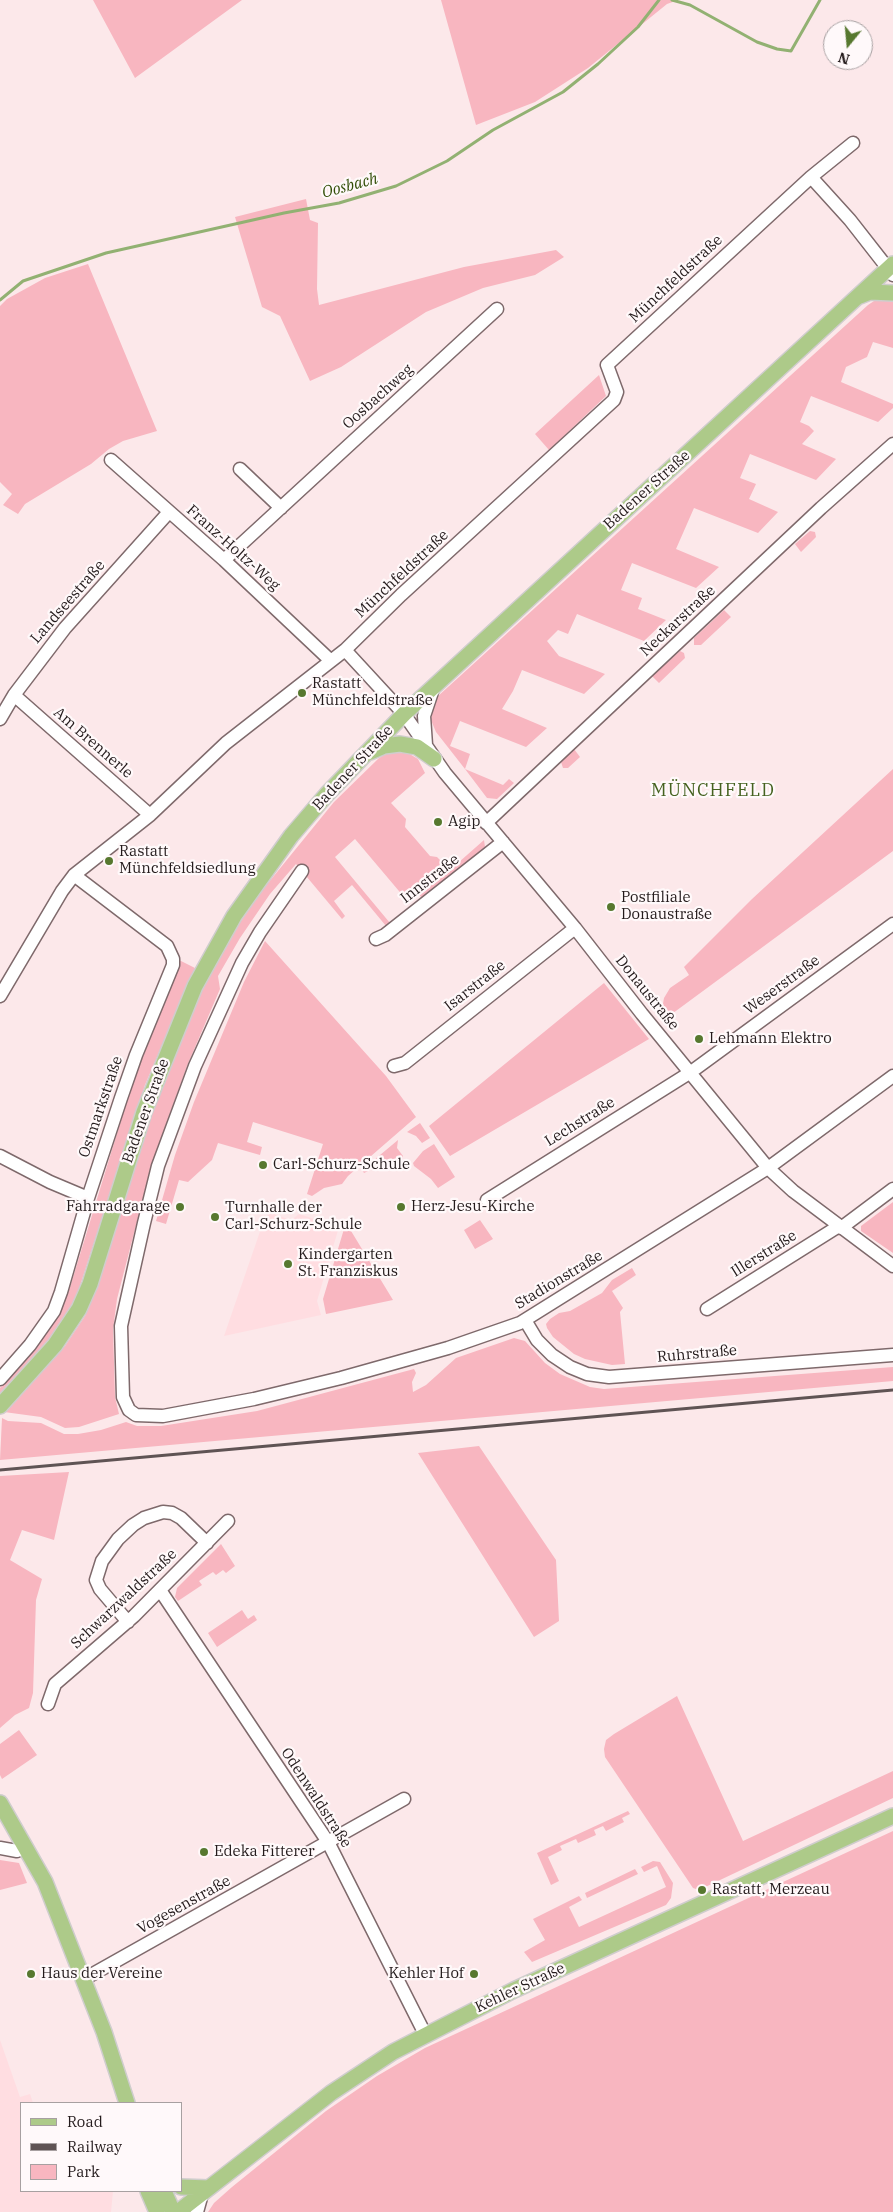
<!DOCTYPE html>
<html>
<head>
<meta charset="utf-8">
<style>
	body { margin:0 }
	#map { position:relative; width:893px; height:2212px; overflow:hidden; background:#fce8ea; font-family:"IBM Plex Serif",serif }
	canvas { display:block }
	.legend { position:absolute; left:20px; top:2102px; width:162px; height:90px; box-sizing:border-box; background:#fff9fa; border:1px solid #a7a0a1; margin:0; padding:6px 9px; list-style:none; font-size:15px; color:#241b1c }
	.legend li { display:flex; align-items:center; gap:10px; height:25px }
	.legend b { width:25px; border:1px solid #a7a0a1 }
	.north { position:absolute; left:823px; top:20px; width:50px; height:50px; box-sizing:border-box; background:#fff9fa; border:1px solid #a7a0a1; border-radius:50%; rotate:197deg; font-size:14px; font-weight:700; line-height:20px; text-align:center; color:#241b1c }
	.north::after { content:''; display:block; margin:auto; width:18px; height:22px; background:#57782f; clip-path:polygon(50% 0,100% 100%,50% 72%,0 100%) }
</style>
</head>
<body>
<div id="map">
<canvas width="893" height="2212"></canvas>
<ul class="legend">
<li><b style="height:6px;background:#adca89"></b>Road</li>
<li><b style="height:6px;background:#5f5354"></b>Railway</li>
<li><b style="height:14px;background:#f8b6c0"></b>Park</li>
</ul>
<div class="north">N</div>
</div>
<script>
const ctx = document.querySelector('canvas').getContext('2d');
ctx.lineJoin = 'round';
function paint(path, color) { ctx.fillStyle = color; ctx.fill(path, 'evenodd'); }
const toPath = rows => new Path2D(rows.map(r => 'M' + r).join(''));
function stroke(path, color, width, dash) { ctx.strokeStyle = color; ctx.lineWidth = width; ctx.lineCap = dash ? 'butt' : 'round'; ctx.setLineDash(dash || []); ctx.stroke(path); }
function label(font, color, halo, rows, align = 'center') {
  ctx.font = font + ' "IBM Plex Serif",serif'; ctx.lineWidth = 4.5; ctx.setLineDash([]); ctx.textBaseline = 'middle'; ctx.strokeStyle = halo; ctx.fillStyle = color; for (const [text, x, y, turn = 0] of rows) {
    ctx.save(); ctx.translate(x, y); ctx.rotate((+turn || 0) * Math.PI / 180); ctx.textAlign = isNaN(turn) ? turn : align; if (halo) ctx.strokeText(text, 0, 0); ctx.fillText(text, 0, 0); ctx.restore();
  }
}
const built = toPath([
	[271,1213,291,1220,299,1214,339,1227,317,1301,321,1315,224,1336,265,1217],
	[0,2040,20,2097,30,2094,33,2103,21,2103,21,2191,113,2191,111,2212,0,2212]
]);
const green = toPath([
	[93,0,242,0,135,78],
	[441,0,678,0,667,4,588,68,535,102,476,125],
	[306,199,310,220,318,223,317,289,319,305,464,267,556,250,564,257,535,275,483,288,426,312,341,367,310,381,280,316,262,307,235,217],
	[88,264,157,431,123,441,109,449,91,464,25,504,18,514,3,505,12,494,0,482,0,306,7,299,45,278],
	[893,297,893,348,873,342,867,357,846,367,841,382,893,404,893,408,878,422,811,396,800,422,809,426,814,431,802,444,836,459,816,480,750,454,740,478,756,484,749,499,778,512,758,533,694,508,676,549,719,567,696,588,632,563,621,590,642,598,638,609,666,620,644,641,577,614,568,634,558,630,547,641,559,656,605,674,584,694,522,670,513,691,502,709,547,728,526,747,460,721,450,746,470,754,465,769,503,785,509,779,514,783,497,799,487,798,465,769,436,732,431,720,432,708,437,697,868,305,877,299],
	[599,375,606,396,549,450,535,434],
	[810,531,815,532,816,537,801,552,795,544],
	[724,610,731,617,701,645,694,645,694,638],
	[680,651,684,653,685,658,659,683,652,676],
	[574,749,580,757,568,768,563,768,561,762],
	[403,750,418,759,425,773,391,803,406,819,405,827,430,856,437,857,450,870,484,840,485,847,422,898,414,889,404,897,355,839,335,857,390,923,386,926,352,885,334,901,345,916,342,919,296,864,270,894,240,938,218,976,220,989,187,1066,152,1163,117,1299,113,1329,115,1397,119,1414,79,1427,65,1428,41,1417,4,1412,20,1393,65,1346,85,1316,96,1290,128,1181,155,1104,183,1031,209,974,232,934,264,888,334,802,379,758,388,753],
	[893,769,893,851,665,1019,662,1009,664,998,670,988,689,975,684,967,752,899],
	[265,941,386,1076,416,1117,348,1176,342,1184,324,1188,312,1196,307,1194,323,1144,253,1122,247,1142,262,1147,260,1155,218,1143,212,1160,188,1182,179,1180,166,1224,156,1221,175,1155,194,1102,244,982],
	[179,960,195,968,145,1085,78,1292,66,1316,50,1338,0,1393,0,1388,30,1354,61,1311,71,1284,133,1081,175,978],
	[604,983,649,1039,450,1156,429,1126],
	[420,1123,430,1138,422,1143,416,1136,407,1132],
	[398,1140,397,1148,403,1156,402,1162,385,1163,364,1173,362,1170],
	[434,1144,455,1177,438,1188,431,1179,414,1166,413,1163,423,1151],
	[893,1202,893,1253,861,1231,861,1226],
	[480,1220,493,1239,475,1249,464,1230],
	[348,1226,393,1300,326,1314,323,1299,344,1229],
	[632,1268,636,1275,612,1291,623,1308,620,1312,625,1364,612,1365,585,1359,574,1354,553,1337,547,1328,546,1324,550,1319,559,1313,570,1311,602,1293,612,1280],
	[514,1338,525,1341,545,1363,560,1374,590,1387,604,1389,893,1367,893,1381,0,1460,2,1418,8,1421,41,1423,64,1434,78,1434,101,1430,126,1422,137,1426,161,1426,257,1411,414,1369,416,1373,412,1382,413,1392,426,1385,456,1358],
	[479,1446,556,1560,559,1621,534,1637,418,1453],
	[69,1472,54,1540,22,1530,10,1560,42,1579,36,1600,33,1693,29,1708,15,1715,0,1728,0,1476],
	[221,1544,235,1566,226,1573,223,1570,216,1575,213,1572,199,1581,202,1585,178,1601,175,1597,177,1588],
	[242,1610,248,1619,254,1615,257,1620,217,1647,208,1633],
	[677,1696,743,1841,893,1771,893,1798,699,1890,693,1888,605,1757,604,1749,606,1740,614,1734],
	[19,1730,37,1755,2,1779,0,1775,0,1744],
	[628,1811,630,1814,622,1818,624,1822,606,1831,603,1826,594,1830,596,1835,578,1843,576,1839,560,1846,562,1850,548,1857,559,1881,551,1885,537,1853],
	[893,1831,893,2212,208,2212,214,2203,232,2187,326,2111,377,2076,425,2048],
	[0,1860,19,1863,27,1883,0,1890],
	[653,1861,660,1862,673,1883,671,1898,666,1905,532,1962,524,1952,545,1940,533,1919,579,1896,582,1900,569,1907,579,1927,666,1887,657,1866,644,1872,641,1867],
	[635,1869,638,1874,587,1898,585,1893]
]);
const stream = toPath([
	[672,0,690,5,757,42,777,49,791,51,820,0],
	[0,300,23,281,106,253,284,213,339,203,396,186,447,161,493,130,563,92,598,64,638,27,659,0]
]);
const minor = toPath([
	[811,177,850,220,893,275],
	[111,460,224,560,331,661],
	[240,469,281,508],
	[224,560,497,309],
	[345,650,404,714,445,773,575,928,642,1014,768,1168,793,1191,893,1266],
	[14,695,150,815],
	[0,719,14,695,65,628,169,512],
	[426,745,424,716,434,686],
	[486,823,821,508,893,444],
	[302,871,260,932,242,963,195,1066,158,1166,144,1223,121,1326,123,1397,129,1410,136,1415,163,1416,254,1399,341,1378,448,1348,520,1323,768,1168,893,1076],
	[376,939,385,935,503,842],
	[0,996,62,891,74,875,150,815,226,743,345,650,401,595,614,400,617,392,607,365,811,177,853,143],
	[394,1066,405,1063,575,928],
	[0,1156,50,1182,88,1198],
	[487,1200,691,1072,893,924],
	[841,1228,893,1189],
	[707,1309,839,1226],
	[525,1320,537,1340,552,1355,570,1367,587,1374,609,1377,893,1355],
	[0,1379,30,1345,54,1311,61,1292,88,1198,121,1098,136,1055,173,965,173,959,167,946,74,875],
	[160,1590,328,1842,425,2034],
	[128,1622,100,1589,96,1580,102,1561,118,1539,133,1525,144,1518,163,1512,172,1513,181,1518,207,1543],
	[48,1704,55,1684,134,1616,228,1521],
	[0,1848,17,1851,26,1847],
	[84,1979,404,1799],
	[197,2212,202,2194]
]);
const major = toPath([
	[860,296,870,292,893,293],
	[370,752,384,746,400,744,417,747,434,759],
	[0,1406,55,1345,79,1309,90,1284,144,1112,195,986,234,916,291,836,327,794,404,714,893,264],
	[0,1803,45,1882,104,2032,127,2103],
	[181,2187,209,2188],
	[148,2191,157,2212],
	[164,2191,173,2212],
	[178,2212,331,2093,393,2052,514,1990,893,1816]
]);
const rail = toPath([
	[0,1470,893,1390]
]);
const markers = [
	[302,693,5,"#57782f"],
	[438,822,5,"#57782f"],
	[109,861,5,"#57782f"],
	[611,907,5,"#57782f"],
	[699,1039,5,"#57782f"],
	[263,1165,5,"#57782f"],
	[180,1207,5,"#57782f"],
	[401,1207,5,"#57782f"],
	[215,1217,5,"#57782f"],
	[288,1264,5,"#57782f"],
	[204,1852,5,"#57782f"],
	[702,1890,5,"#57782f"],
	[31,1974,5,"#57782f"],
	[474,1974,5,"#57782f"]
];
const streetNames = [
	["Münchfeldstraße",676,279,-43],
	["Oosbachweg",378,397,-42],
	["Badener Straße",647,490,-42],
	["Franz-Holtz-Weg",233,548,42],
	["Münchfeldstraße",402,574,-43],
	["Landseestraße",68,602,-49],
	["Neckarstraße",678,621,-43],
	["Am Brennerle",93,743,41],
	["Badener Straße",353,768,-47],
	["Innstraße",430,879,-38],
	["Weserstraße",782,985,-36],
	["Isarstraße",475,986,-38],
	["Donaustraße",647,993,51],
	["Ostmarkstraße",101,1107,-71],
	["Badener Straße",146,1111,-70],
	["Lechstraße",580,1122,-32],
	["Illerstraße",764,1254,-32],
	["Stadionstraße",559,1280,-31],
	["Ruhrstraße",697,1354,-5],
	["Schwarzwaldstraße",124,1599,-43],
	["Odenwaldstraße",316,1798,57],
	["Vogesenstraße",184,1905,-29],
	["Kehler Straße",520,1988,-25]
];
const poiNames = [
	["Rastatt",312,684],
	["Münchfeldstraße",312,701],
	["Agip",448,822],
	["Rastatt",119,852],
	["Münchfeldsiedlung",119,869],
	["Postfiliale",621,898],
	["Donaustraße",621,915],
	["Lehmann Elektro",709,1039],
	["Carl-Schurz-Schule",273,1165],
	["Fahrradgarage",170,1207,"right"],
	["Herz-Jesu-Kirche",411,1207],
	["Turnhalle der",225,1208],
	["Carl-Schurz-Schule",225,1225],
	["Kindergarten",298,1255],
	["St. Franziskus",298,1272],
	["Edeka Fitterer",214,1852],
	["Rastatt, Merzeau",712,1890],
	["Haus der Vereine",41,1974],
	["Kehler Hof",464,1974,"right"]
];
const waterNames = [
	["Oosbach",350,186,-15]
];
const quarterNames = [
	["MÜNCHFELD",713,791]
];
paint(built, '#ffdde1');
paint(green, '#f8b6c0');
stroke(stream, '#92b172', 3);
stroke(minor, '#7e696b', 15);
stroke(major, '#cfcdcd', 18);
stroke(minor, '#fff', 12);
stroke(major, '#adca89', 15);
stroke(rail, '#5f5354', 3);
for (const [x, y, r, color] of markers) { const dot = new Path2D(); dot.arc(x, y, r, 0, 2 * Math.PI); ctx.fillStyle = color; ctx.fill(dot); stroke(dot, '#fff9fa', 2); }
label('15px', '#241b1c', '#fff9fa', streetNames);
label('15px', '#241b1c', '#fff9fa', poiNames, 'left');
label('italic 16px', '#324e07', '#fff9fa', waterNames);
ctx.letterSpacing = '1px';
label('18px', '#456220', '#fff9fa', quarterNames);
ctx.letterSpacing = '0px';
</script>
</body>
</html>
